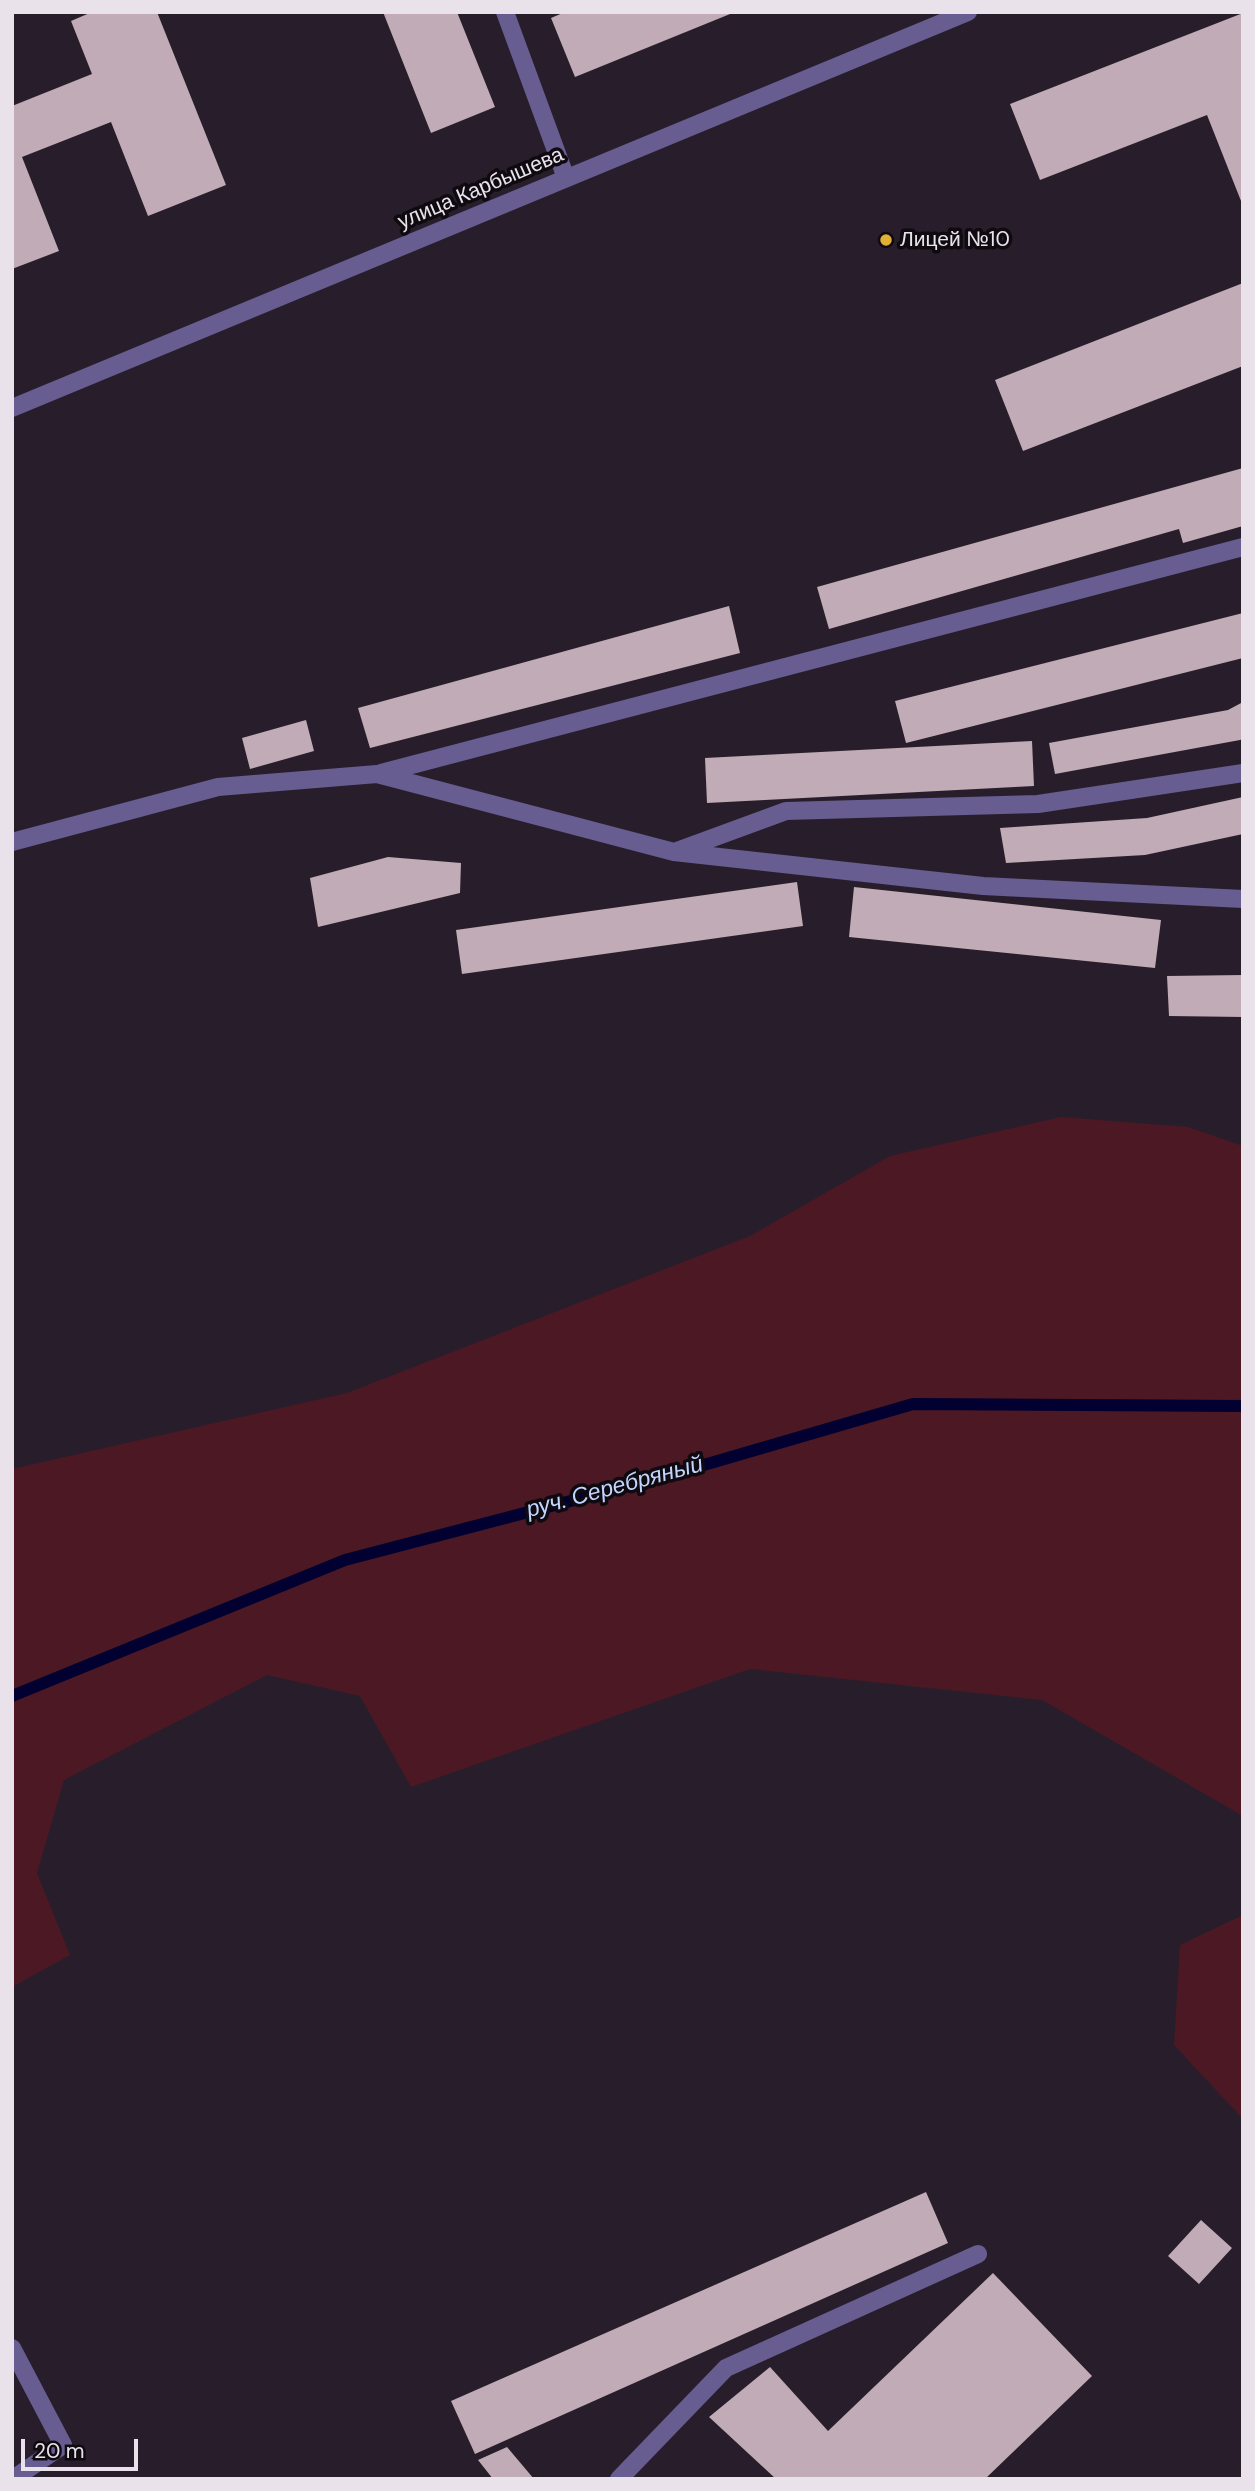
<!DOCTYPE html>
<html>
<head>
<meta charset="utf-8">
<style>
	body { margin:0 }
	#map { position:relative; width:1255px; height:2491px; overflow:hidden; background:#281e2b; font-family:"DM Sans",sans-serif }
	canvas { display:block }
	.frame { position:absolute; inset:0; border:14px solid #e9e2eb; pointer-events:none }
	.scale { position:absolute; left:21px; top:2439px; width:117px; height:32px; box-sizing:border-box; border:4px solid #e9e2eb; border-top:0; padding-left:9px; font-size:21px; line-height:24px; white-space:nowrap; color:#e9e2eb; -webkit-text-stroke:5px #0e0a10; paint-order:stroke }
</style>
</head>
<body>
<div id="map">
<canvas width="1255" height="2491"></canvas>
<div class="frame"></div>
<div class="scale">20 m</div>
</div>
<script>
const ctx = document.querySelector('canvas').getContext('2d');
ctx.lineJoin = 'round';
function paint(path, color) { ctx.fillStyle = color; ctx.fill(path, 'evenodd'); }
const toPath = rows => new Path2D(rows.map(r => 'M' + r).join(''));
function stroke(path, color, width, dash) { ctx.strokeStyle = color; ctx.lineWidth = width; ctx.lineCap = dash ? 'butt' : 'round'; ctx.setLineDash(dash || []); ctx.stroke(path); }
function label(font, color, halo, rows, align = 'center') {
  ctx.font = font + ' "DM Sans",sans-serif'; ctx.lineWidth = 7; ctx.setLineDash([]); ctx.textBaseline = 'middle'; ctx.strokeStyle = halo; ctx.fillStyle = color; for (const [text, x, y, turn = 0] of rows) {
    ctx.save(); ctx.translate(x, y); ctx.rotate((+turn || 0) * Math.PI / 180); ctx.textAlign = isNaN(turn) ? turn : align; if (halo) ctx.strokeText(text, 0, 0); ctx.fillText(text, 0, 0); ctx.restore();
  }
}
const green = toPath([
	[1061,1117,1188,1127,1243,1146,1243,1816,1042,1700,750,1669,411,1787,360,1696,267,1675,64,1780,37,1873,70,1955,12,1987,12,1469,347,1393,750,1236,890,1156],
	[1243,1915,1243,2119,1174,2045,1180,1945]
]);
const stream = toPath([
	[12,1696,345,1560,666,1476,913,1404,1243,1406]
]);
const building = toPath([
	[92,12,157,12,226,185,148,216,111,122,22,157,59,251,12,269,12,106,92,74,71,21],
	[383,12,457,12,495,107,431,133],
	[565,12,735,12,575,77,551,18],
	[1243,13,1243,206,1207,115,1040,180,1010,104],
	[1243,283,1243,366,1023,451,995,380],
	[1243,468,1243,526,1183,543,1179,529,829,629,817,587],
	[729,606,740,653,370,748,358,708],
	[1243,613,1243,658,906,743,895,701],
	[1243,702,1243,739,1240,740,1055,774,1049,743,1228,710],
	[306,720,314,751,250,769,242,738],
	[1032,741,1034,786,707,803,705,758],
	[1243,797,1243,834,1145,855,1006,863,1000,828,1147,818],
	[388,857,461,863,460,893,318,927,310,878],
	[797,882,803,926,462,974,456,930],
	[854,887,1161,920,1155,968,849,937],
	[1243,975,1243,1017,1169,1016,1167,976],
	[926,2192,948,2243,475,2454,451,2401],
	[1201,2220,1232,2248,1199,2284,1168,2256],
	[993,2273,1092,2376,985,2479,776,2479,709,2417,770,2367,828,2431],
	[507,2447,534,2479,493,2479,478,2460]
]);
const lane = toPath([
	[505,12,566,178],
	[381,773,1243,547],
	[12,842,218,787,377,774,674,852,983,886,1243,899],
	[677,851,786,811,1038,804,1243,773],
	[12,2348,63,2445,13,2479],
	[619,2479,726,2368,978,2254]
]);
const street = toPath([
	[12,408,968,12]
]);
const markers = [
	[886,240,7,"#e0b034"]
];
const streetNames = [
	["улица Карбышева",481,189,-23]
];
const poiNames = [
	["Лицей №10",900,240]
];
const waterNames = [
	["руч. Серебряный",615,1488,-15]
];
paint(green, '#4c1824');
stroke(stream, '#010030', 12);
paint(building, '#c0abb6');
stroke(lane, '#675d91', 18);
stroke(street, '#675d91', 18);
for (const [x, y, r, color] of markers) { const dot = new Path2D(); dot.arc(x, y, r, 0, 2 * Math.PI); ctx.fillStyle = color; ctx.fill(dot); stroke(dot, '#0e0a10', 2.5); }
label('21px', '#e9e2eb', '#0e0a10', streetNames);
label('21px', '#e9e2eb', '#0e0a10', poiNames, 'left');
label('italic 23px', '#c2d5fe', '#0e0a10', waterNames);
</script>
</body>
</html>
